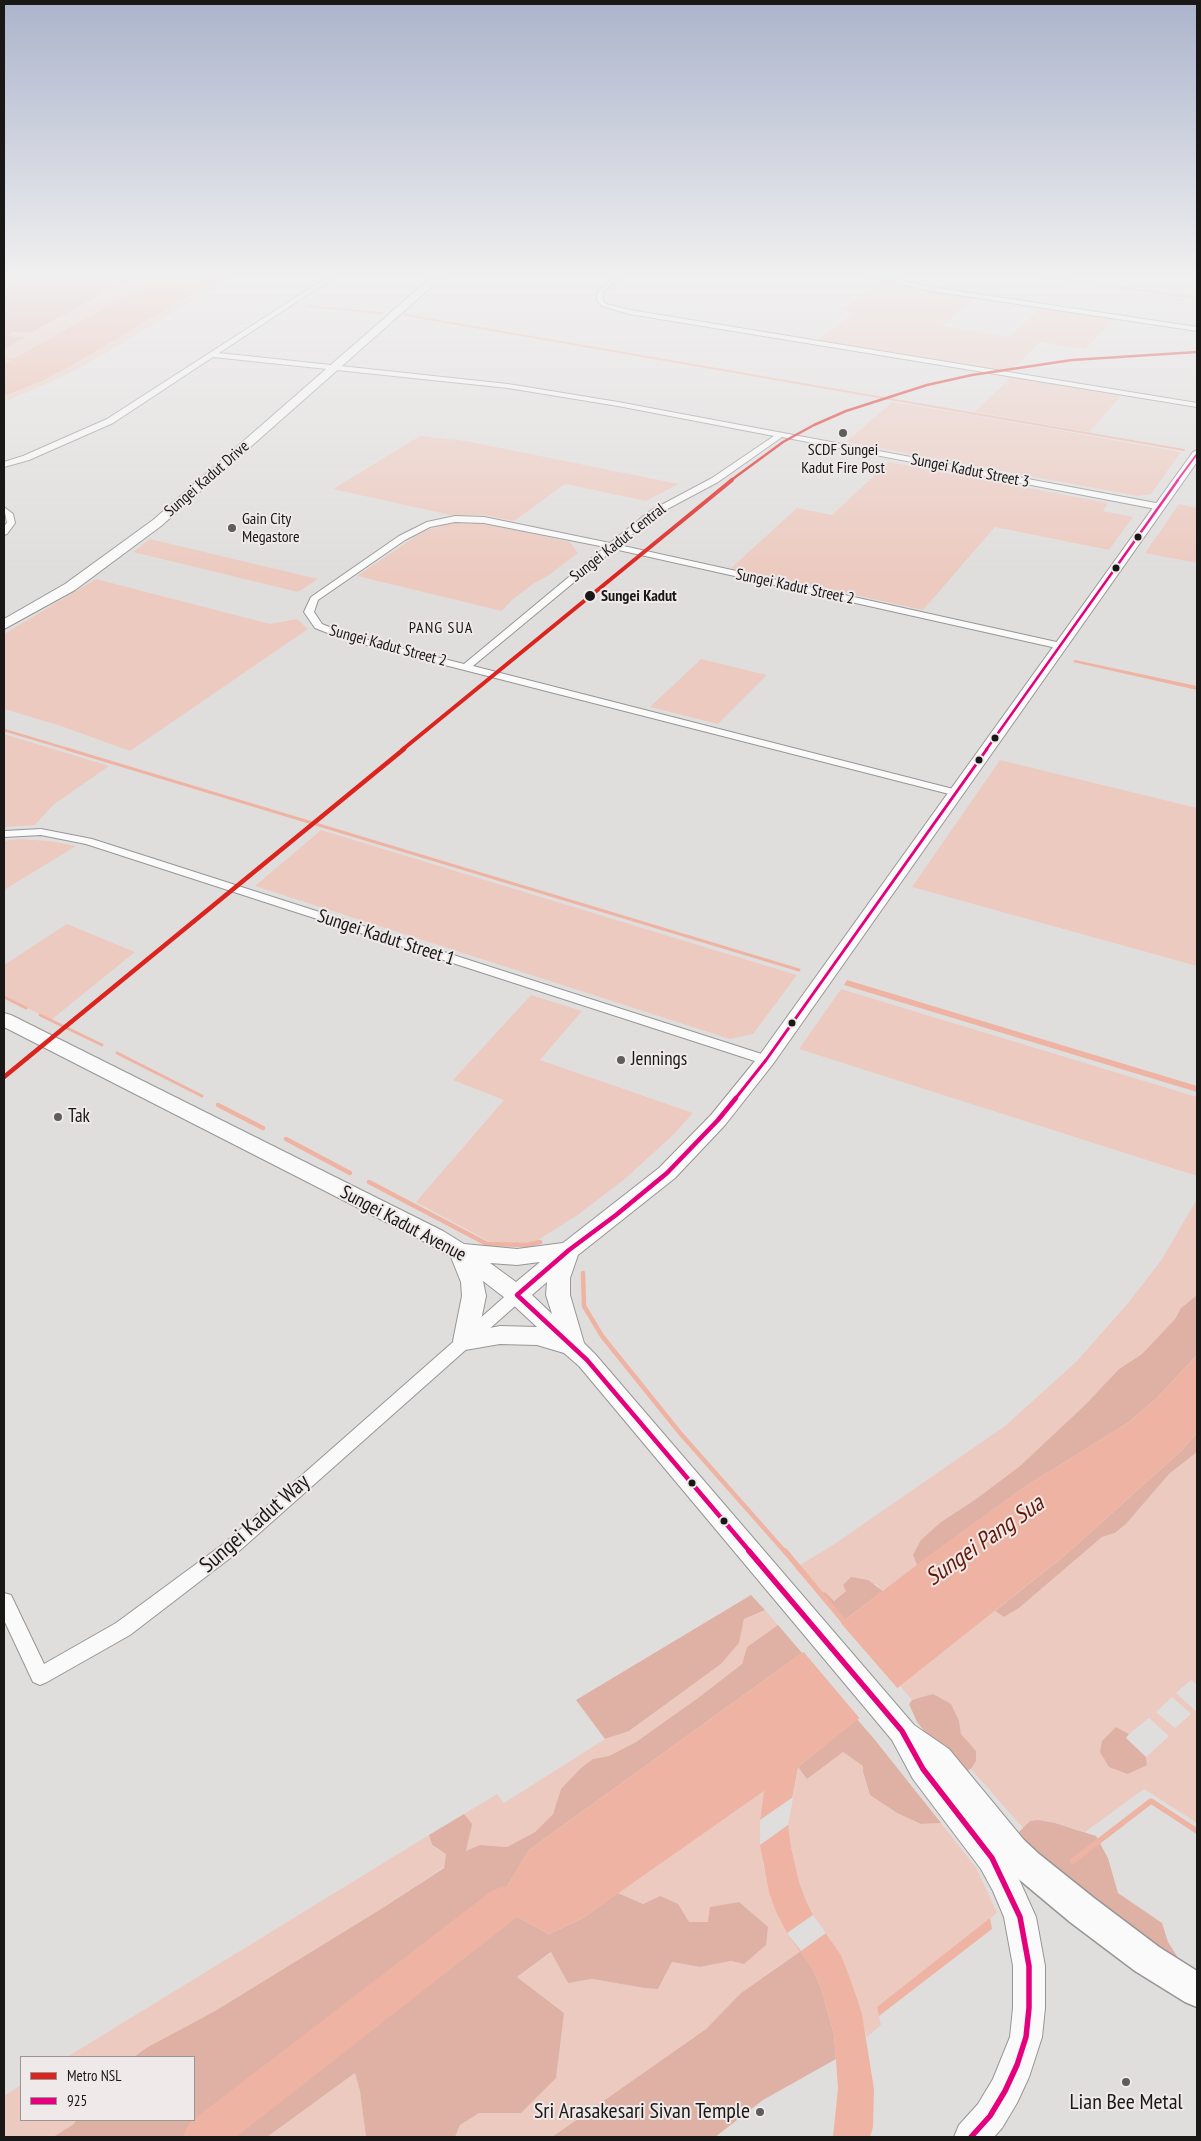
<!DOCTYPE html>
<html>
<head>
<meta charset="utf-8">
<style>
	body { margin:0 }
	#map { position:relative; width:1201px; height:2141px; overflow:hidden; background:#e0dedd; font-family:"PT Sans Narrow",sans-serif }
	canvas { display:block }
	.frame { position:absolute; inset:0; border:5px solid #191817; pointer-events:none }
	.legend { position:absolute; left:20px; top:2056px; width:175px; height:65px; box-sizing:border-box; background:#efeae9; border:1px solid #999695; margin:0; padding:6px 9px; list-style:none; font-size:15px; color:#191817 }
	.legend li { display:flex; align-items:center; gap:10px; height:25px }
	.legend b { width:25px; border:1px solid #999695 }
</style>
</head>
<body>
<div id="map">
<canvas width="1201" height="2141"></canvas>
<div class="frame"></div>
<ul class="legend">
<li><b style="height:6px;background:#dc241f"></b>Metro NSL</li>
<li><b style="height:6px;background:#e5007d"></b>925</li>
</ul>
</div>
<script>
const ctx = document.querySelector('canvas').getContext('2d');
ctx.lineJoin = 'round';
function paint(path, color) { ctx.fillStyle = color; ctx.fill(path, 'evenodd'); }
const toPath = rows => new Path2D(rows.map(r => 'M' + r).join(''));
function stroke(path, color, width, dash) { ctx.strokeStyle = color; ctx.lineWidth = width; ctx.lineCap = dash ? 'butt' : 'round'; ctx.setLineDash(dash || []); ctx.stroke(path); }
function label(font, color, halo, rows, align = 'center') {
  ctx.font = font + ' "PT Sans Narrow",sans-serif'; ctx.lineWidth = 4; ctx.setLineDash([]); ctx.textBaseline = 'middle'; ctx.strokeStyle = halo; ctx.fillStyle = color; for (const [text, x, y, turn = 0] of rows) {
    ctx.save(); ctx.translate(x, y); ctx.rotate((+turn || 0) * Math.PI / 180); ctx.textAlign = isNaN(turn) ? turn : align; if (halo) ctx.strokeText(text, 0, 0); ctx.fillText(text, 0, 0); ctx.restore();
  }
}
const green = toPath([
	[140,274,164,274,4,364,4,349,24,337,7,336,12,332,32,332],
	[225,274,238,274,75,371,4,402,4,396,42,381,73,365],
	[880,281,975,298,942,326,1009,337,1040,308,1114,319,1085,349,1040,342,1010,372,818,340,854,313,840,310],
	[1011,377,1050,384,1121,396,1089,432,975,412],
	[892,402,966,414,1181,452,1151,494,1137,496,846,442],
	[420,436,466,441,679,484,646,501,565,484,514,521,484,515,450,515,333,489],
	[889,462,1108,503,1103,511,1133,517,1109,550,995,527,923,610,731,568,797,508,832,515],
	[1179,504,1197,508,1197,563,1145,553],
	[467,522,488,524,570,542,578,553,549,575,533,584,512,600,502,611,357,576,422,532,446,524],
	[150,539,318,579,298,592,133,552],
	[96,579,270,624,297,619,308,629,130,751,58,725,4,709,4,634],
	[701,659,767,675,718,724,650,707],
	[4,734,109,766,53,805,35,825,4,827],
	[1000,760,1197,808,1197,966,912,887],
	[321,830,698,945,797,975,753,1034,730,1039,255,886],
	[19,839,49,841,76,846,4,890,4,841],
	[67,924,135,952,51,1020,4,996,4,965],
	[841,989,1197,1097,1197,1176,799,1049],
	[531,995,582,1011,540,1060,693,1113,674,1134,626,1178,579,1214,546,1235,533,1243,490,1242,416,1202,504,1100,453,1080],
	[1197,1199,1197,1295,1181,1308,1175,1319,1142,1354,1119,1369,1085,1405,1020,1466,976,1499,941,1522,913,1555,917,1565,883,1591,876,1584,846,1591,834,1601,825,1592,819,1595,795,1568,833,1545,1005,1426,1076,1362,1129,1302,1162,1259],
	[1197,1452,1197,1685,1191,1680,1176,1693,1197,1712,1197,1823,1144,1789,1085,1832,1055,1823,1030,1821,1023,1828,971,1769,976,1761,976,1751,961,1734,959,1721,933,1695,912,1700,900,1686,995,1611,1004,1617,1019,1608,1102,1537,1115,1533,1126,1524,1169,1474],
	[1172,1697,1191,1714,1175,1728,1156,1712],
	[1149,1718,1169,1736,1146,1757,1147,1765,1116,1727,1129,1734],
	[765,1610,778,1625,747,1647,742,1664,698,1698,636,1742,609,1756,593,1759,561,1789,553,1814,535,1832,507,1847,480,1845,466,1852,471,1824,464,1814,497,1794,504,1803,605,1739,629,1731,721,1664,739,1643,744,1619],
	[843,1752,863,1766,863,1773,870,1795,897,1813,921,1824,941,1823,977,1869,997,1913,877,2007,881,2025,867,2037,850,1978,841,1955,813,1915,799,1882,791,1847,788,1825,798,1767,807,1778],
	[764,1791,760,1820,763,1864,776,1912,787,1933,801,1951,741,1993,706,2029,552,2137,455,2137,460,2125,479,2113,521,2113,564,2013,517,1977,552,1952,568,1983,592,1979,644,1988,658,1989,672,1962,700,1967,731,1961,744,1964,708,1922,689,1922,660,1896,643,1904,618,1893],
	[429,1835,432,1846,446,1854,444,1867,381,1909,215,2011,146,2048,134,2057,67,2057],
	[355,2073,360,2091,366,2137,267,2137],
	[21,2085,21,2120,76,2120,74,2124,53,2137,4,2137,4,2096]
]);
const forest = toPath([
	[4,274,140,274,32,332,12,332,8,336,25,337,4,349],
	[1197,1295,1197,1355,1157,1398,1129,1422,1023,1488,917,1565,913,1555,921,1540,941,1522,976,1499,1020,1466,1085,1405,1119,1369,1142,1354,1175,1319,1181,1308],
	[1197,1433,1197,1452,1169,1474,1126,1524,1115,1533,1102,1537,1019,1608,1004,1617,995,1611,1064,1556,1181,1451],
	[851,1577,868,1580,883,1591,842,1622,819,1595,825,1592,834,1601,846,1591,843,1585],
	[751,1595,765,1610,744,1619,739,1643,721,1664,629,1731,605,1739,576,1700],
	[778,1625,802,1653,529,1850,505,1890,475,1917,481,1927,508,1912,549,1934,583,1918,618,1893,643,1904,660,1896,678,1904,689,1922,708,1922,710,1907,739,1902,768,1927,766,1945,744,1964,731,1961,700,1967,672,1962,658,1989,644,1988,592,1979,568,1983,551,1952,517,1977,564,2013,556,2078,521,2113,479,2113,460,2125,455,2137,366,2137,360,2091,355,2073,267,2137,53,2137,74,2124,76,2120,194,2120,194,2057,134,2057,146,2048,215,2011,381,1909,444,1868,446,1854,432,1845,429,1835,464,1814,472,1824,466,1851,480,1845,507,1847,535,1832,553,1814,561,1789,581,1768,593,1759,609,1756,636,1742,698,1698,742,1664,747,1647],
	[933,1694,951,1704,959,1721,961,1734,976,1751,976,1761,971,1769,960,1775,917,1722,909,1704,912,1700],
	[857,1719,875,1740,941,1823,921,1824,897,1813,870,1795,863,1772,863,1766,843,1752,807,1779,798,1767],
	[1116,1727,1129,1734,1126,1738,1146,1757,1147,1765,1128,1774,1109,1767,1100,1752,1102,1741],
	[1038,1820,1055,1823,1096,1836,1108,1858,1118,1893,1162,1923,1168,1942,1180,1961,1174,1967,1013,1838,1030,1821],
	[801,1951,813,1970,821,1988,834,2034,836,2059,763,2100,715,2137,552,2137,706,2029,741,1993]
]);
const water = toPath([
	[164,274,225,274,73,365,42,381,4,396,4,364],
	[1075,660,1197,686,1197,690,1073,662],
	[847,980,1197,1086,1197,1092,844,985],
	[1197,1355,1197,1433,1181,1451,1064,1556,798,1767,790,1810,788,1825,791,1847,799,1882,806,1900,813,1915,841,1955,850,1978,862,2014,874,2089,873,2127,870,2137,833,2137,838,2088,834,2034,821,1988,813,1970,787,1933,776,1912,769,1892,760,1845,760,1820,764,1791,583,1918,549,1934,508,1912,481,1927,475,1917,505,1890,529,1850,802,1653,927,1557,1023,1488,1129,1422,1157,1398],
	[990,1918,992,1929,879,2016,877,2007]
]);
const pier = toPath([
	[839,1621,899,1690,861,1720,802,1650],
	[793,1797,788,1825,760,1845,760,1820],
	[813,1915,826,1933,801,1951,787,1933]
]);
const streamFar4 = toPath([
	[1026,274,1197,298],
	[308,306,382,313],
	[405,315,1184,450],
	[4,358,19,360]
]);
const streamFar3 = toPath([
	[4,730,71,750]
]);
const streamFar2 = toPath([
	[67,749,799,970],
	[4,997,26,1008],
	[40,1015,102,1045],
	[117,1053,202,1096]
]);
const streamFar1 = toPath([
	[218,1105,263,1128],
	[286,1139,350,1173],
	[369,1182,487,1244,528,1245,540,1242],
	[583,1273,584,1306,602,1336,680,1433,786,1553]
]);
const stream = toPath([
	[785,1551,846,1624],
	[1073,1861,1151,1801,1197,1831]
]);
const river = toPath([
	[503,1886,516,1892,522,1905,516,1918,236,2137,183,2137,189,2123,490,1892,503,1886]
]);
const street = toPath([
	[332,274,339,274,219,353,508,384,618,402,1161,504,1165,507,1161,510,782,437,718,482,656,515,619,545,1061,643,1064,644,1064,648,1061,649,614,549,473,666,961,791,963,793,957,796,343,639,315,628,304,612,311,597,399,536,427,522,455,516,484,517,610,543,650,511,712,478,774,436,618,406,508,388,213,357,113,423,29,460,4,467,4,462,23,456,107,419,332,274],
	[455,522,484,523,605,547,464,664,349,635,322,624,314,612,318,600,405,540,430,527,455,522],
	[620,274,628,274,613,283,603,293,603,301,606,304,630,310,1197,403,1197,407,629,314,602,306,597,301,597,293,609,281,620,274],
	[859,274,871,274,931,287,1197,327,1197,331,931,291,859,274],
	[4,507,13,514,15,523,7,534,4,535,4,526,7,523,4,507],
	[41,829,92,839,771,1057,773,1060,771,1063,766,1064,761,1063,86,844,41,835,4,837,4,831,41,829],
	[517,1289,523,1291,525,1295,523,1299,238,1552,130,1635,47,1682,40,1685,33,1682,4,1620,4,1593,11,1595,44,1664,116,1623,226,1542,511,1291,517,1289]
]);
const secondary = toPath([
	[435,274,446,274,161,526,75,590,4,629,4,619,65,584,153,520,435,274],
	[1197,450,1197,462,773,1064,725,1125,675,1178,578,1255,570,1278,570,1295,584,1343,595,1354,914,1725,949,1749,1024,1840,1028,1851,1024,1862,1013,1866,1036,1917,1045,1966,1045,2008,1042,2037,1029,2077,1017,2103,1002,2128,994,2137,954,2137,959,2125,978,2104,993,2079,1010,2037,1013,2008,1013,1966,1004,1917,993,1891,981,1869,913,1779,892,1740,579,1366,564,1353,537,1345,500,1344,465,1350,457,1347,453,1341,462,1296,461,1282,451,1257,427,1243,4,1027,4,1013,11,1015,443,1231,464,1244,517,1249,563,1243,659,1168,711,1115,759,1056,1193,452,1197,450],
	[540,1262,516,1282,490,1263,517,1265,540,1262],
	[483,1281,509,1301,537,1327,500,1326,479,1330,486,1296,483,1281],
	[547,1282,546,1295,552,1314,532,1295,547,1282]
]);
const primary = toPath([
	[1013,1835,1024,1840,1039,1854,1094,1898,1159,1947,1197,1971,1197,2007,1185,2002,1135,1971,1070,1922,1015,1876,1002,1862,997,1851,1002,1840,1013,1835]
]);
const bus1Far4 = toPath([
	[1177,481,1197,454]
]);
const bus1Far3 = toPath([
	[986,750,1178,480]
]);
const bus1Far2 = toPath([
	[735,1099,766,1060,987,749]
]);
const bus1Far1 = toPath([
	[736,1098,718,1120,667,1173,616,1215,569,1250,517,1295,587,1360,751,1553]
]);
const bus1 = toPath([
	[749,1551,902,1731,923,1769,992,1858,1020,1917,1029,1966,1029,2008,1026,2037,1017,2065,1005,2091,990,2116,971,2137]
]);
const metro1Far2 = toPath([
	[730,481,783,442,814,425,846,411,927,385,972,375,1072,360,1197,352]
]);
const metro1Far1 = toPath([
	[402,750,732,480]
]);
const metro1 = toPath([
	[4,1077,404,749]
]);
const markers = [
	[843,433,5,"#5f5d5c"],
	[232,528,5,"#5f5d5c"],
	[1138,537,4.5,"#191817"],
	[1116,568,4.5,"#191817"],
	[590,596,6,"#191817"],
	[995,738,4.5,"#191817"],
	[979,760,4.5,"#191817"],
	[792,1023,4.5,"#191817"],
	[621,1060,5,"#5f5d5c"],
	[58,1117,5,"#5f5d5c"],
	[692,1483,4.5,"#191817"],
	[724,1521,4.5,"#191817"],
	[1126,2082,5,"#5f5d5c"],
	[760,2112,5,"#5f5d5c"]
];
const farPoinames = [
	["SCDF Sungei",843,450],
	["Kadut Fire Post",843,468],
	["Gain City",242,519,"left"],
	["Megastore",242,537,"left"]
];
const farStreetnames = [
	["Sungei Kadut Street 3",970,471,11],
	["Sungei Kadut Drive",207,479,-41],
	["Sungei Kadut Central",618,543,-38],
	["Sungei Kadut Street 2",795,587,12],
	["Sungei Kadut Street 2",388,646,15]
];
const farStopnames = [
	["Sungei Kadut",601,596]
];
const farNeighbourhoodnames = [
	["PANG SUA",441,628]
];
const streetNames = [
	["Sungei Kadut Street 1",386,938,18],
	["Sungei Kadut Avenue",403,1224,28]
];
const poiNames = [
	["Jennings",631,1060],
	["Tak",68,1117]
];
const nearStreetnames = [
	["Sungei Kadut Way",255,1524,-41]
];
const nearPoinames = [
	["Lian Bee Metal",1126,2103],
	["Sri Arasakesari Sivan Temple",750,2112,"right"]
];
const nearWaternames = [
	["Sungei Pang Sua",985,1541,-35]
];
paint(green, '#eccac0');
paint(forest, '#dfb1a4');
paint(water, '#efb3a3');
paint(pier, '#e0dedd');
stroke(streamFar4, '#efb3a3', 2);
stroke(streamFar3, '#efb3a3', 2.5);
stroke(streamFar2, '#efb3a3', 3);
stroke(streamFar1, '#efb3a3', 4.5);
stroke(stream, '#efb3a3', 5.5);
paint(river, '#efb3a3');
stroke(street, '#979696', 2);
stroke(secondary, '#979696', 2);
stroke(primary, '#979696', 3);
paint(street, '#fafafa');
paint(secondary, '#fafafa');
paint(primary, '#fafafa');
stroke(bus1Far4, '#e5007d', 2);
stroke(bus1Far3, '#e5007d', 2.5);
stroke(bus1Far2, '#e5007d', 3);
stroke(bus1Far1, '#e5007d', 4.5);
stroke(bus1, '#e5007d', 5.5);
stroke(metro1Far2, '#dc241f', 2.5);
stroke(metro1Far1, '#dc241f', 4);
stroke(metro1, '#dc241f', 4.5);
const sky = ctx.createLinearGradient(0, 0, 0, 574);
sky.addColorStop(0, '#abb4cc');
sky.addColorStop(0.48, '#f1f0f0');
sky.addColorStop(1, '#f1f0f000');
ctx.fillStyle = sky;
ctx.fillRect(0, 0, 1201, 574);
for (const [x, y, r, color] of markers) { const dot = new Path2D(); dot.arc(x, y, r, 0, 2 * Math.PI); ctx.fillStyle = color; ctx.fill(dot); stroke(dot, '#efeae9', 2); }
label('16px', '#191817', '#efeae9', farPoinames);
label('16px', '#191817', '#efeae9', farStreetnames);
label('bold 16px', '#191817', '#efeae9', farStopnames, 'left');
ctx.letterSpacing = '1px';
label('16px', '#191817', '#efeae9', farNeighbourhoodnames);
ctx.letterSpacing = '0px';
label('19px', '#191817', '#efeae9', streetNames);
label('19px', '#191817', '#efeae9', poiNames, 'left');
label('22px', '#191817', '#efeae9', nearStreetnames);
label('22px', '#191817', '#efeae9', nearPoinames);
label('italic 24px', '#641905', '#efeae9', nearWaternames);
</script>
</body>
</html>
